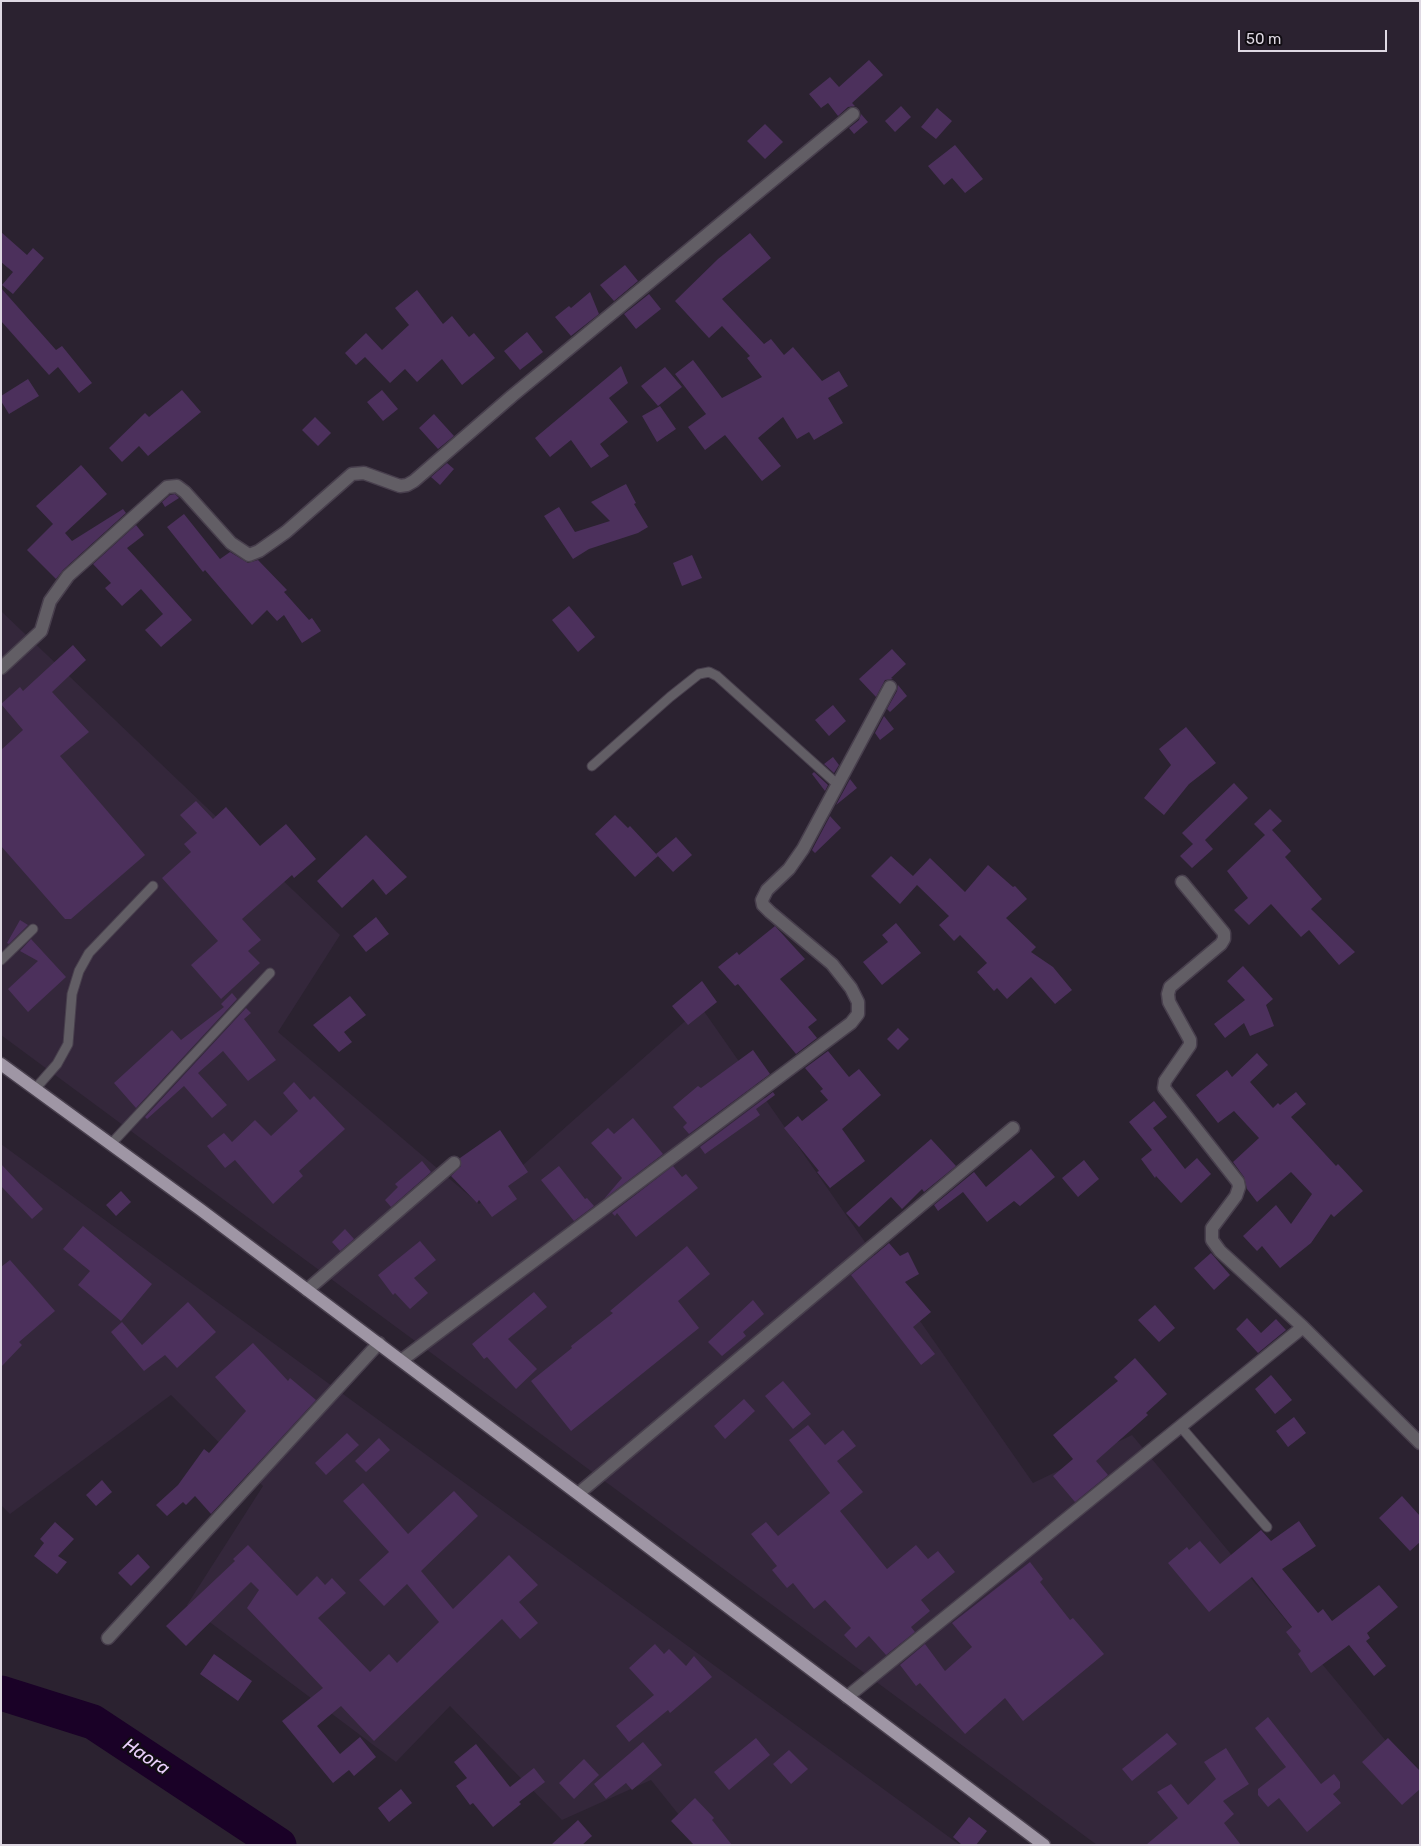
<!DOCTYPE html>
<html>
<head>
<meta charset="utf-8">
<style>
	body { margin:0 }
	#map { position:relative; width:1421px; height:1846px; overflow:hidden; background:#2b2230; font-family:Rubik,sans-serif }
	canvas { display:block }
	.frame { position:absolute; inset:0; border:2px solid #dfd9e3; pointer-events:none }
	.scale { position:absolute; left:1238px; top:30px; width:149px; height:22px; box-sizing:border-box; border:2px solid #dfd9e3; border-top:0; padding-left:6px; font-size:15px; line-height:18px; white-space:nowrap; color:#dfd9e3; -webkit-text-stroke:4px #110d13; paint-order:stroke }
</style>
</head>
<body>
<div id="map">
<canvas width="1421" height="1846"></canvas>
<div class="frame"></div>
<div class="scale">50 m</div>
</div>
<script>
const ctx = document.querySelector('canvas').getContext('2d');
ctx.lineJoin = 'round';
function paint(path, color) { ctx.fillStyle = color; ctx.fill(path, 'evenodd'); }
const toPath = rows => new Path2D(rows.map(r => 'M' + r).join(''));
function stroke(path, color, width, dash) { ctx.strokeStyle = color; ctx.lineWidth = width; ctx.lineCap = dash ? 'butt' : 'round'; ctx.setLineDash(dash || []); ctx.stroke(path); }
function label(font, color, halo, rows, align = 'center') {
  ctx.font = font + ' Rubik,sans-serif'; ctx.lineWidth = 4.5; ctx.setLineDash([]); ctx.textBaseline = 'middle'; ctx.strokeStyle = halo; ctx.fillStyle = color; for (const [text, x, y, turn = 0] of rows) {
    ctx.save(); ctx.translate(x, y); ctx.rotate((+turn || 0) * Math.PI / 180); ctx.textAlign = isNaN(turn) ? turn : align; if (halo) ctx.strokeText(text, 0, 0); ctx.fillText(text, 0, 0); ctx.restore();
  }
}
const built = toPath([
	[1,611,340,935,278,1032,479,1204,701,1007,1033,1483,1132,1435,1420,1782,1420,1845,1097,1845,1,1035],
	[1,1144,960,1845,703,1845,651,1780,562,1820,450,1706,396,1762,187,1605,263,1486,171,1395,10,1514,1,1505]
]);
const river = toPath([
	[1,1693,93,1722,279,1845]
]);
const building = toPath([
	[869,60,883,75,852,103,855,106,848,107,838,116,828,103,821,108,809,94,830,77,839,87],
	[901,106,911,117,895,132,885,121],
	[937,108,952,121,936,139,921,127],
	[861,114,868,122,854,134,849,128,859,120],
	[765,124,783,142,765,159,747,141],
	[955,145,983,179,965,193,952,178,944,185,928,166],
	[1,232,27,255,33,248,44,258,13,294,2,285,13,272,1,262],
	[750,233,771,258,722,299,764,344,771,339,784,355,793,347,822,381,839,371,848,386,828,398,843,423,814,440,809,432,797,439,783,417,758,438,781,466,762,481,725,435,705,450,688,427,706,414,675,374,693,360,722,398,762,377,747,358,750,356,722,326,709,338,675,301,718,259],
	[625,265,638,281,614,301,600,285],
	[1,288,56,350,62,346,92,383,79,393,58,367,49,375,1,321],
	[417,290,443,324,452,316,469,337,474,333,495,358,462,385,442,359,417,382,405,369,390,383,365,357,356,365,345,353,366,333,382,350,409,325,395,308],
	[590,292,599,314,571,336,555,317,569,306,571,308],
	[649,294,661,309,636,329,624,314],
	[527,332,543,352,520,370,504,351],
	[621,366,628,383,609,398,628,422,600,444,609,456,591,468,571,440,550,457,535,438],
	[665,367,682,387,658,406,641,386],
	[28,379,39,396,9,414,1,401,1,396],
	[182,390,201,412,148,456,139,446,122,462,109,448,145,413,149,417],
	[382,390,398,409,383,421,367,402],
	[660,406,676,429,657,442,642,416],
	[434,414,454,436,438,449,419,428],
	[315,417,331,433,318,446,302,430],
	[447,463,454,469,440,485,431,477],
	[81,465,107,494,65,533,72,541,123,509,126,513,63,570,56,579,27,550,53,524,36,506],
	[626,484,636,503,634,504,648,527,638,533,589,549,573,559,544,516,559,507,575,532,610,521,591,502],
	[175,494,179,498,165,507,162,502,170,495],
	[184,514,220,559,230,552,248,563,258,560,287,590,284,592,309,620,312,618,321,631,302,643,284,615,277,621,267,610,252,625,205,570,203,572,167,527],
	[136,525,144,535,127,548,192,620,161,647,145,630,163,614,141,589,122,606,105,588,111,583,93,564],
	[692,555,702,578,682,586,673,563],
	[569,606,595,637,578,652,552,620],
	[73,645,86,660,52,692,89,732,60,756,145,855,71,919,65,919,1,846,1,750,23,730,1,704,20,687,23,691],
	[892,649,906,664,891,678,893,679,885,680,876,697,859,679],
	[898,685,907,696,890,712,887,709,897,691],
	[833,705,846,721,829,736,815,720],
	[884,716,894,729,880,740,875,733],
	[1186,727,1216,763,1189,784,1164,815,1144,798,1171,765,1159,749],
	[833,757,839,765,834,773,824,764],
	[814,772,828,785,825,791,812,774],
	[850,779,857,788,836,805],
	[1234,783,1248,798,1205,840,1213,849,1192,868,1180,856,1193,844,1182,833],
	[196,801,213,819,226,807,260,846,286,824,316,859,294,878,292,875,242,919,261,940,248,951,260,963,221,999,191,965,218,941,162,878,191,852,184,844,197,833,180,815],
	[1270,809,1282,821,1272,830,1291,851,1285,857,1322,899,1311,909,1355,952,1339,965,1309,930,1301,937,1271,904,1249,925,1234,910,1248,898,1227,871,1265,835,1254,824],
	[615,815,628,828,630,826,658,856,635,877,595,834],
	[830,816,841,828,815,853,812,850],
	[366,835,407,877,386,895,373,879,342,908,317,881],
	[676,837,692,855,673,872,656,854],
	[891,856,913,876,930,858,965,892,988,865,1013,887,1015,886,1027,899,1006,918,1036,947,1031,952,1053,967,1072,990,1055,1004,1031,977,1007,999,997,988,994,991,977,972,987,963,960,935,954,941,939,925,949,916,917,885,900,904,871,876],
	[376,917,389,934,366,952,353,936],
	[20,920,28,925,9,944,7,943],
	[896,923,921,953,882,985,863,962,888,942,882,935],
	[775,926,805,959,780,979,817,1020,808,1027,817,1038,796,1054,738,984,735,986,718,967,737,952,739,955],
	[31,939,66,977,28,1012,8,989,38,961,20,951],
	[1243,966,1273,999,1266,1005,1274,1026,1250,1036,1244,1023,1225,1038,1214,1024,1245,1000,1227,981],
	[702,981,717,1002,688,1025,672,1006],
	[232,993,237,999,136,1108,114,1083,172,1030,181,1040,224,1007,221,1004],
	[350,996,366,1015,344,1032,352,1042,339,1052,313,1025],
	[246,1008,251,1013,244,1019,276,1060,248,1081,223,1051,198,1073,227,1105,212,1118,184,1086,147,1119,145,1117],
	[898,1028,909,1039,898,1050,887,1039],
	[753,1050,770,1074,689,1134,683,1127,687,1123,673,1107,698,1086,701,1088],
	[828,1051,849,1077,859,1069,881,1095,842,1129,865,1161,830,1188,817,1172,819,1171,784,1128,798,1116,802,1121,828,1100,820,1091,823,1089,805,1068],
	[1257,1053,1268,1065,1250,1082,1273,1108,1278,1103,1280,1105,1296,1092,1306,1104,1291,1117,1336,1166,1338,1164,1363,1191,1334,1217,1331,1214,1311,1243,1280,1268,1262,1246,1257,1251,1243,1236,1276,1205,1291,1224,1312,1194,1291,1172,1257,1202,1247,1189,1244,1177,1233,1162,1259,1138,1234,1111,1218,1123,1196,1095,1227,1070,1232,1077],
	[294,1082,310,1100,314,1096,345,1129,299,1171,303,1176,273,1204,235,1160,225,1168,207,1146,224,1133,232,1142,255,1120,271,1136,298,1111,283,1093],
	[773,1092,775,1095,756,1109,760,1115,705,1154,700,1147],
	[1154,1101,1167,1117,1153,1128,1185,1169,1197,1158,1211,1174,1181,1203,1156,1176,1155,1178,1141,1159,1152,1150,1129,1122],
	[633,1118,663,1154,604,1199,622,1178,591,1143,608,1128,614,1134],
	[500,1130,528,1172,508,1186,517,1199,492,1217,479,1200,477,1203,451,1176,461,1166,460,1158],
	[931,1139,956,1166,924,1192,922,1189,902,1209,891,1197,859,1227,846,1213],
	[1031,1149,1055,1177,1020,1206,1014,1201,987,1222,963,1192,938,1211,934,1205,974,1172,986,1187],
	[1084,1160,1099,1179,1078,1197,1062,1178],
	[422,1161,431,1172,391,1207,385,1200,398,1187,395,1184],
	[1,1164,43,1209,32,1219,1,1186],
	[559,1166,585,1199,587,1198,594,1206,574,1221,541,1180],
	[673,1166,682,1177,686,1174,698,1188,636,1237,617,1213,615,1216,612,1213],
	[121,1191,131,1202,116,1216,106,1205],
	[83,1226,152,1284,121,1321,78,1285,90,1271,63,1249],
	[345,1229,354,1239,340,1251,332,1242],
	[420,1241,436,1260,414,1278,428,1293,410,1309,395,1293,393,1295,378,1275],
	[889,1243,900,1256,908,1252,919,1274,905,1282,931,1312,913,1327,935,1354,921,1365,851,1275],
	[687,1246,710,1274,678,1301,699,1328,571,1431,531,1381,572,1348,571,1346,613,1313,610,1311],
	[1211,1253,1230,1275,1214,1290,1194,1268],
	[10,1260,55,1311,19,1342,22,1345,1,1367,1,1267],
	[534,1292,547,1307,508,1339,537,1369,516,1389,487,1357,484,1359,472,1344],
	[753,1300,764,1314,743,1332,746,1336,722,1356,708,1342],
	[188,1302,216,1332,177,1368,165,1355,144,1371,111,1332,122,1322,142,1345],
	[1155,1305,1175,1328,1159,1342,1138,1320],
	[1247,1318,1261,1333,1276,1319,1286,1330,1258,1353,1236,1329],
	[253,1343,288,1381,290,1378,316,1400,211,1514,195,1496,186,1505,183,1502,167,1516,156,1505,178,1485,204,1449,209,1453,246,1411,215,1377],
	[1135,1358,1167,1394,1146,1413,1148,1415,1096,1461,1108,1475,1075,1502,1053,1476,1073,1459,1053,1435,1118,1381,1114,1377],
	[1271,1375,1292,1400,1275,1414,1255,1389],
	[783,1381,811,1414,793,1429,765,1396],
	[744,1399,755,1411,725,1439,714,1426],
	[1294,1417,1306,1433,1288,1447,1276,1431],
	[808,1425,825,1445,843,1430,856,1446,837,1461,863,1492,840,1511,887,1569,916,1545,928,1559,938,1551,955,1572,921,1600,930,1611,911,1627,915,1632,886,1655,869,1636,856,1648,844,1635,851,1628,825,1600,814,1609,793,1583,787,1588,772,1570,777,1566,751,1534,766,1522,778,1536,830,1493,789,1440],
	[347,1433,359,1445,326,1475,315,1463],
	[379,1438,390,1450,366,1472,355,1461],
	[102,1480,112,1492,96,1506,86,1495],
	[363,1483,408,1534,454,1491,478,1516,421,1571,453,1609,509,1555,538,1585,519,1602,538,1623,520,1639,502,1619,374,1741,341,1706,317,1726,340,1754,360,1737,376,1757,354,1776,349,1770,333,1783,282,1721,323,1688,247,1608,259,1590,251,1582,186,1646,166,1626,235,1561,233,1559,248,1545,297,1596,317,1576,325,1585,332,1578,346,1593,318,1618,370,1672,389,1654,397,1663,439,1622,407,1584,384,1606,359,1580,389,1552,343,1501],
	[1402,1496,1420,1516,1420,1542,1410,1551,1379,1518],
	[1299,1521,1316,1546,1282,1569,1318,1613,1323,1609,1332,1621,1379,1585,1398,1607,1367,1633,1370,1638,1366,1641,1386,1666,1374,1676,1349,1645,1311,1673,1298,1654,1301,1651,1286,1632,1292,1627,1252,1577,1209,1612,1168,1563,1187,1547,1189,1550,1200,1541,1220,1564,1261,1530,1271,1541],
	[55,1522,74,1539,58,1556,67,1562,57,1574,34,1556,44,1543,40,1539],
	[138,1554,150,1567,131,1586,118,1573],
	[1030,1562,1043,1579,1040,1582,1070,1620,1073,1618,1104,1654,1023,1721,1005,1698,965,1734,920,1683,916,1686,900,1665,925,1644,945,1671,972,1647,952,1623],
	[655,1644,664,1654,669,1649,686,1666,694,1656,712,1677,670,1713,668,1710,629,1742,616,1726,654,1695,629,1668],
	[214,1654,252,1681,238,1701,200,1674],
	[1268,1717,1321,1784,1334,1774,1340,1782,1340,1788,1333,1794,1341,1803,1307,1832,1279,1798,1268,1807,1258,1795,1258,1789,1286,1767,1255,1728],
	[1167,1733,1177,1744,1132,1781,1122,1769],
	[756,1738,770,1755,729,1790,714,1772],
	[1388,1738,1420,1771,1420,1789,1402,1805,1362,1762],
	[643,1742,662,1765,632,1790,626,1783,606,1799,594,1784],
	[476,1744,510,1787,534,1768,545,1782,519,1802,521,1804,493,1827,473,1803,470,1805,456,1786,467,1778,454,1762],
	[1226,1748,1249,1784,1223,1801,1234,1814,1224,1823,1241,1845,1146,1845,1178,1818,1157,1792,1171,1784,1188,1805,1216,1779,1204,1762],
	[789,1750,808,1769,791,1784,773,1764],
	[584,1759,599,1775,574,1799,559,1783],
	[401,1789,412,1803,389,1822,378,1808],
	[695,1798,714,1818,712,1820,732,1845,694,1845,671,1821],
	[969,1817,987,1831,976,1845,962,1845,953,1837],
	[578,1820,592,1836,582,1845,551,1845]
]);
const service = toPath([
	[592,766,670,697,699,674,709,672,717,676,837,784],
	[1,960,33,929],
	[35,1089,57,1064,68,1044,72,994,79,971,89,953,153,886],
	[111,1144,270,973],
	[1180,1426,1267,1527]
]);
const minor = toPath([
	[1,668,41,631,50,601,68,576,167,487,177,486,185,492,231,543,249,555,259,551,286,532,352,474,364,473,400,486,407,485,414,481,512,396,853,114],
	[1182,882,1224,933,1224,939,1221,944,1170,987,1168,994,1169,1002,1190,1040,1190,1045,1165,1081,1164,1088,1238,1182,1239,1187,1236,1196,1212,1228,1212,1240,1220,1251,1303,1327,1420,1443],
	[307,1290,454,1163],
	[402,1360,851,1023,858,1014,858,1002,851,988,832,964,770,912,763,905,762,900,767,890,789,869,803,849,890,687],
	[579,1493,1013,1128],
	[108,1638,379,1343],
	[847,1697,1303,1327]
]);
const primary = toPath([
	[1,1064,201,1210,1044,1845]
]);
const waterNames = [
	["Haora",146,1757,33]
];
paint(built, '#34273b');
stroke(river, '#1a0127', 35);
paint(building, '#4c305c');
stroke(service, '#483f4d', 11);
stroke(minor, '#483f4d', 15);
stroke(primary, '#483f4d', 15);
stroke(service, '#625e65', 9);
stroke(minor, '#625e65', 12);
stroke(primary, '#9f96a5', 12);
label('italic 18px', '#ebd0fc', '#110d13', waterNames);
</script>
</body>
</html>
